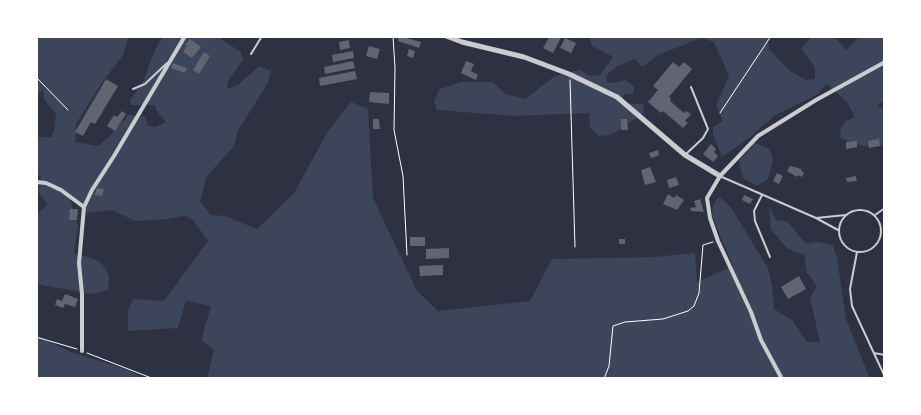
<!DOCTYPE html>
<html>
<head>
<meta charset="utf-8">
<style>
	body { margin:0 }
	#map { position:relative; width:921px; height:415px; overflow:hidden; background:#2d3142; font-family:"IBM Plex Sans",sans-serif }
	canvas { display:block }
	.frame { position:absolute; inset:0; border:38px solid #fff; pointer-events:none }
</style>
</head>
<body>
<div id="map">
<canvas width="921" height="415"></canvas>
<div class="frame"></div>
</div>
<script>
const ctx = document.querySelector('canvas').getContext('2d');
ctx.lineJoin = 'round';
function paint(path, color) { ctx.fillStyle = color; ctx.fill(path, 'evenodd'); }
const toPath = rows => new Path2D(rows.map(r => 'M' + r).join(''));
function stroke(path, color, width, dash) { ctx.strokeStyle = color; ctx.lineWidth = width; ctx.lineCap = dash ? 'butt' : 'round'; ctx.setLineDash(dash || []); ctx.stroke(path); }
const green = toPath([
	[36,36,129,36,123,55,101,84,76,124,75,142,98,146,110,136,128,115,146,117,148,126,156,127,166,122,156,110,155,105,131,105,130,100,143,82,154,52,163,36,221,36,221,39,241,52,243,60,228,81,227,89,238,85,259,66,271,71,268,83,237,132,234,146,207,176,200,201,211,215,225,216,257,229,294,193,328,131,351,102,368,109,373,198,417,291,438,311,530,301,552,259,654,257,695,253,697,282,733,266,712,216,713,205,719,197,730,206,768,268,772,285,774,309,792,320,807,342,820,342,810,298,817,286,807,273,804,255,788,249,771,230,769,207,776,220,788,222,806,244,817,242,833,245,837,258,846,319,870,379,207,379,214,350,201,340,211,306,186,301,178,328,128,331,128,310,133,299,164,301,208,241,193,220,185,216,168,219,135,221,112,210,87,213,70,199,78,226,74,253,97,260,104,266,109,276,108,289,102,292,92,294,36,284,36,214,48,205,38,192,41,177,36,173,36,137,51,137,54,131,56,114,44,99,43,89,36,99],
	[589,36,768,36,769,49,789,70,806,80,815,79,815,67,801,49,812,36,834,36,846,50,858,38,857,36,885,36,885,100,876,106,885,108,885,145,863,146,840,138,841,127,846,121,855,117,847,102,826,84,818,94,774,116,750,137,722,157,713,134,713,127,723,121,716,105,729,76,714,42,701,38,658,55,642,67,635,59,618,66,606,75,607,82,613,83,626,80,634,87,633,94,624,94,620,104,643,104,644,113,611,135,599,136,590,128,589,113,514,116,437,110,434,101,440,89,461,82,492,82,506,94,525,99,555,76,580,70,591,76,600,75,613,57,592,46],
	[755,143,770,149,773,160,768,179,757,186,743,178,739,161],
	[36,336,71,352,128,370,145,379,36,379]
]);
const building = toPath([
	[399,36,421,42,419,48,398,41],
	[550,36,562,36,553,53,543,48],
	[565,38,576,43,571,53,560,48],
	[190,39,201,47,192,58,183,52,187,46,185,45],
	[349,40,350,48,340,50,339,42],
	[369,46,380,49,377,59,366,56],
	[409,49,415,51,413,58,407,56],
	[353,51,354,58,333,62,332,55],
	[204,52,210,56,199,74,193,70],
	[353,61,355,68,325,74,324,67],
	[466,61,474,64,471,71,478,75,476,80,461,73],
	[673,62,679,67,684,62,692,69,669,97,671,99,670,101,684,113,686,111,691,114,685,121,688,123,683,128,663,111,661,113,648,102,658,90,653,86],
	[173,63,187,68,185,73,171,68],
	[355,71,357,79,320,86,319,78],
	[106,79,118,86,95,124,91,122,83,136,75,132],
	[370,92,389,93,389,104,369,102],
	[122,111,126,114,115,131,107,126,114,115,117,117],
	[373,119,379,119,380,129,373,129],
	[621,119,627,119,628,130,621,130],
	[879,139,880,146,869,148,868,141],
	[857,141,857,147,846,149,846,142],
	[711,144,716,149,714,152,718,156,713,162,703,154],
	[658,150,659,155,651,158,649,153],
	[790,166,802,169,801,171,804,172,802,177,798,175,797,177,787,171],
	[650,167,656,182,645,185,641,170],
	[777,173,783,176,779,184,773,181],
	[856,176,857,181,847,182,846,178],
	[676,177,679,185,669,188,667,180],
	[97,188,104,189,102,196,95,195],
	[668,194,674,198,676,195,684,200,677,210,663,204],
	[744,195,753,199,750,204,742,200],
	[700,199,704,212,691,211,690,208,696,207,694,201],
	[70,209,78,209,77,220,69,220],
	[410,237,425,237,425,246,410,246],
	[619,239,625,239,625,244,619,244],
	[449,248,449,258,426,259,426,249],
	[443,265,443,275,420,276,419,266],
	[799,276,806,289,788,299,781,287],
	[65,294,78,299,75,307,65,304,63,308,55,305,57,299,62,301]
]);
const path = toPath([
	[393,36,395,68,394,130,403,176,407,255],
	[36,77,68,110],
	[570,80,575,247],
	[720,113,771,36],
	[36,337,77,349],
	[87,353,154,379],
	[604,379,609,366,613,326,625,322,663,319,688,311,694,306,699,293,703,245,713,242]
]);
const service = toPath([
	[251,54,262,36],
	[133,89,145,84,167,63],
	[685,155,703,138,708,129,691,87],
	[722,177,816,218,838,230],
	[762,195,754,211,755,221,770,257],
	'839 231a21 21 0 1 1 42 0a21 21 0 1 1-42 0Z',
	[875,215,885,208],
	[816,218,846,215],
	[857,252,850,289,852,306,885,377],
	[874,353,885,355]
]);
const minor = toPath([
	[36,182,46,183,61,190,84,207],
	[82,351,82,294,79,263,84,207,92,190,114,156,185,36],
	[782,379,761,340,751,312,718,241,710,218,707,198,720,176,758,136,816,100,885,62]
]);
const tertiary = toPath([
	[446,36,462,42,524,57,569,74,617,97,685,155,720,176]
]);
paint(green, '#3c4559');
paint(building, '#626471');
stroke(path, '#fff', 1);
stroke(service, '#caccd0', 2);
stroke(minor, '#caccd0', 4);
stroke(tertiary, '#caccd0', 5);
</script>
</body>
</html>
